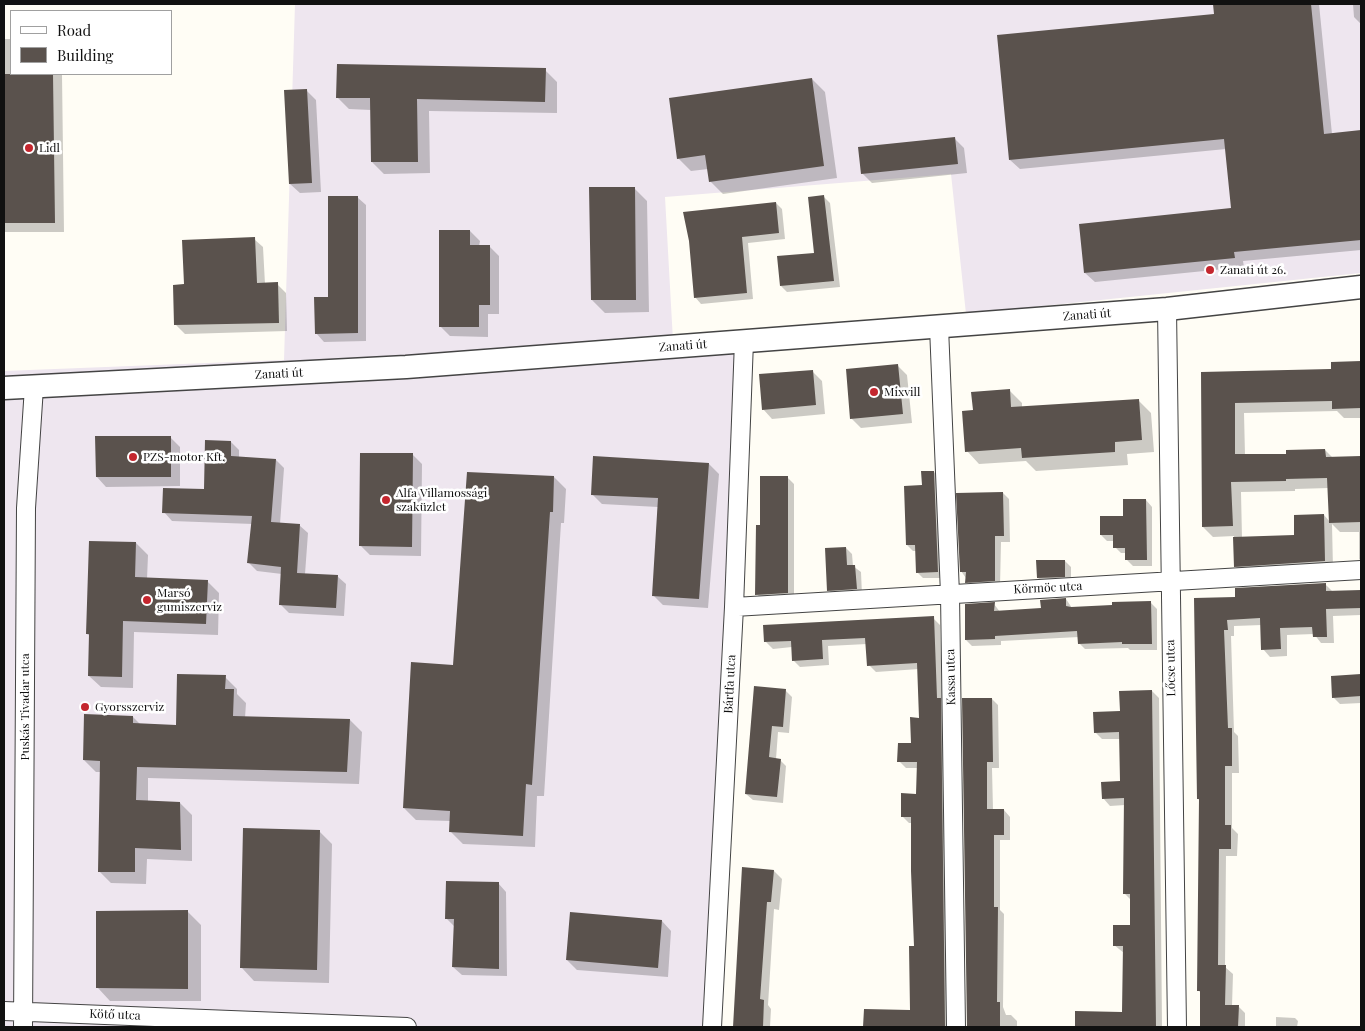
<!DOCTYPE html>
<html>
<head>
<meta charset="utf-8">
<style>
	body { margin:0 }
	#map { position:relative; width:1365px; height:1031px; overflow:hidden; background:#fffdf5; font-family:"Playfair Display",serif }
	canvas { display:block }
	.frame { position:absolute; inset:0; border:5px solid #111; pointer-events:none }
	.legend { position:absolute; left:10px; top:10px; width:162px; height:65px; box-sizing:border-box; background:#fff; border:1px solid #a0a0a0; margin:0; padding:6px 9px; list-style:none; font-size:15px; color:#111 }
	.legend li { display:flex; align-items:center; gap:10px; height:25px }
	.legend b { width:25px; border:1px solid #a0a0a0 }
</style>
</head>
<body>
<div id="map">
<canvas width="1365" height="1031"></canvas>
<div class="frame"></div>
<ul class="legend">
<li><b style="height:6px;background:#fff"></b>Road</li>
<li><b style="height:14px;background:#5a524d"></b>Building</li>
</ul>
</div>
<script>
const ctx = document.querySelector('canvas').getContext('2d');
ctx.lineJoin = 'round';
function paint(path, color) { ctx.fillStyle = color; ctx.fill(path, 'evenodd'); }
const toPath = rows => new Path2D(rows.map(r => 'M' + r).join(''));
function stroke(path, color, width, dash) { ctx.strokeStyle = color; ctx.lineWidth = width; ctx.lineCap = dash ? 'butt' : 'round'; ctx.setLineDash(dash || []); ctx.stroke(path); }
function label(font, color, halo, rows, align = 'center') {
  ctx.font = font + ' "Playfair Display",serif'; ctx.lineWidth = 5; ctx.setLineDash([]); ctx.textBaseline = 'middle'; ctx.strokeStyle = halo; ctx.fillStyle = color; for (const [text, x, y, turn = 0] of rows) {
    ctx.save(); ctx.translate(x, y); ctx.rotate((+turn || 0) * Math.PI / 180); ctx.textAlign = isNaN(turn) ? turn : align; if (halo) ctx.strokeText(text, 0, 0); ctx.fillText(text, 0, 0); ctx.restore();
  }
}
const industrial = toPath([
	[295,4,1361,4,1361,273,966,314,951,174,665,197,673,341,738,338,709,1027,4,1027,4,371,284,360]
]);
const shadow = toPath([
	[1214,4,1319,4,1332,134,1361,131,1361,250,1243,261,1244,267,1095,282,1085,273,1232,209,1226,149,1020,169,1010,160,1216,15],
	[1353,4,1361,4,1361,24,1354,17],
	[4,39,11,39,11,74,62,74,64,232,4,232],
	[545,70,557,82,557,113,429,111,430,173,384,174,372,162,371,110,349,109,337,97],
	[812,79,825,92,837,178,723,194,710,181,708,169,691,171,678,158],
	[306,90,316,100,321,192,300,193,290,184],
	[955,139,964,148,967,173,872,183,862,173],
	[634,188,647,201,649,312,605,313,592,300],
	[357,197,366,205,366,341,324,342,316,333,329,298],
	[824,197,830,203,840,287,787,292,781,286,816,254],
	[776,203,782,209,785,239,748,243,753,299,701,304,695,297,690,241],
	[470,231,480,241,479,246,489,246,499,256,499,314,488,314,488,337,450,336,440,326],
	[254,239,263,247,265,284,277,284,286,293,287,331,185,334,176,325,185,286],
	[1361,362,1361,418,1344,418,1337,411,1244,413,1245,455,1288,455,1325,450,1333,458,1361,458,1361,561,1359,559,1359,532,1340,532,1332,524,1333,569,1244,575,1235,566,1234,536,1213,537,1203,527,1202,374,1333,370,1333,363],
	[1329,488,1330,522,1324,515,1296,536,1242,538,1241,492,1295,491,1295,489],
	[898,366,907,375,912,423,861,428,851,418],
	[812,371,822,381,825,414,772,419,763,409],
	[1009,390,1022,403,1022,408,1138,400,1151,413,1154,452,1127,454,1128,465,1036,471,1026,461,979,464,967,451,974,411],
	[170,437,180,447,180,486,106,487,97,477],
	[231,442,239,450,239,458,276,460,284,468,280,524,299,525,308,533,305,574,337,576,346,584,344,616,289,613,281,605,282,574,257,571,249,563,253,524,172,521,164,512,205,490],
	[412,454,422,464,421,556,370,555,361,546],
	[709,464,719,474,708,608,663,605,653,595,658,507,602,504,592,494],
	[934,472,940,479,944,578,923,578,917,572,917,551,913,551,907,545,923,487],
	[554,477,566,489,564,523,561,523,544,796,537,796,535,847,463,844,451,832,451,821,416,820,404,808,454,666],
	[787,477,794,484,794,599,763,601,757,594,762,526],
	[1003,493,1009,499,1010,542,1001,542,1000,587,973,588,961,571],
	[1146,500,1152,507,1152,566,1133,566,1127,560,1127,553,1121,553,1115,547,1115,541,1107,541,1101,535],
	[136,543,148,555,147,579,207,581,219,593,218,635,134,632,133,688,101,687,89,676,90,636,87,634],
	[846,548,852,554,853,566,861,572,862,595,835,597,829,590],
	[1065,561,1071,567,1071,583,1044,584,1038,578],
	[1325,584,1333,592,1361,591,1361,615,1333,616,1334,643,1321,643,1314,634,1287,635,1287,656,1270,657,1263,649,1262,625,1234,626,1234,636,1231,636,1234,732,1238,736,1239,773,1232,773,1232,828,1238,834,1237,856,1226,856,1225,967,1233,974,1232,1006,1238,1006,1245,1013,1245,1027,1201,1027,1202,994,1199,991,1201,801,1198,799,1195,599,1236,598],
	[1066,599,1072,608,1151,603,1157,609,1157,650,1130,650,1128,648,1085,649,1079,643,1079,637,1001,641,1001,645,972,646,966,640,994,604,1000,612,1042,609],
	[933,618,940,625,952,1027,864,1027,865,1010,912,1012,915,947,912,823,909,823,902,816,917,795,918,768,906,768,899,761,912,745,921,719,919,669,876,672,869,665,867,644,828,646,829,665,800,667,793,660,792,647,773,649,766,642],
	[1361,676,1361,703,1340,704,1333,697,1332,677],
	[225,677,237,689,237,694,246,703,245,718,350,720,362,732,359,784,148,778,148,802,180,803,192,815,192,861,147,859,146,884,111,883,99,871,101,772,96,772,84,760,133,717,140,724,177,726],
	[785,690,792,697,789,733,778,732,776,759,780,760,786,766,783,803,753,800,746,794],
	[1152,691,1159,698,1162,1027,1076,1027,1076,1012,1124,1013,1124,953,1114,945,1132,926,1132,901,1124,893,1125,805,1110,806,1103,798,1122,782,1120,739,1102,739,1095,732],
	[963,699,992,699,998,705,999,768,992,768,993,810,1004,810,1010,817,1010,840,1000,840,1000,910,1004,914,1003,1007,1006,1015,1011,1015,1017,1021,1017,1027,968,1027],
	[319,831,332,844,329,983,254,981,242,968],
	[743,868,774,871,782,879,779,910,774,909,768,1005,771,1009,770,1027,734,1027],
	[498,883,506,892,507,976,462,975,453,967,455,927,446,918],
	[188,912,201,925,201,1001,110,1001,98,988],
	[662,921,671,931,668,977,577,970,567,960],
	[1276,1017,1295,1018,1298,1021,1297,1027,1276,1027]
]);
const building = toPath([
	[1213,4,1311,4,1324,134,1361,130,1361,240,1234,252,1235,258,1084,273,1079,224,1231,208,1224,139,1009,160,997,35,1214,14],
	[337,64,546,68,545,102,417,99,418,162,371,162,370,98,336,98],
	[4,74,53,74,55,223,4,223],
	[812,78,824,166,709,182,705,155,677,159,669,98],
	[307,89,312,183,289,184,284,90],
	[955,137,958,164,861,174,858,147],
	[589,187,635,187,636,300,591,300],
	[824,195,834,281,780,286,777,256,814,253,808,197],
	[328,196,358,196,358,333,315,334,314,297,328,297],
	[776,202,779,233,742,237,747,293,694,298,689,241,683,212],
	[439,230,470,230,470,245,490,245,490,305,479,305,479,327,439,327],
	[255,237,257,283,278,282,279,323,174,325,173,285,184,284,182,240],
	[1361,361,1361,408,1332,409,1332,401,1235,403,1235,454,1286,454,1286,450,1325,449,1326,457,1361,456,1361,522,1329,523,1327,478,1286,479,1286,481,1231,482,1233,526,1202,527,1201,372,1331,369,1331,362],
	[898,364,903,414,850,419,846,369],
	[813,370,816,405,762,410,759,374],
	[1010,389,1011,407,1139,399,1142,440,1115,442,1115,452,1022,458,1021,448,965,452,962,411,973,410,971,392],
	[95,436,171,436,171,477,96,477],
	[205,440,231,441,231,456,276,459,271,522,300,524,297,573,338,575,336,608,279,605,281,567,247,563,252,516,162,513,163,488,204,489],
	[360,453,413,453,412,547,359,546],
	[593,456,709,463,699,599,652,596,658,498,591,495],
	[921,471,934,471,938,572,916,573,915,545,906,545,904,486,922,485],
	[467,472,554,476,553,512,550,512,532,785,526,784,523,836,449,832,450,811,403,808,411,662,453,665],
	[760,476,788,476,788,593,755,595,756,525,760,525],
	[1003,492,1004,536,995,536,995,581,965,583,966,572,960,572,956,493],
	[1123,499,1146,499,1147,560,1125,560,1125,548,1113,548,1113,535,1100,535,1100,516,1123,516],
	[1324,514,1325,561,1234,567,1233,537,1294,535,1294,515],
	[89,541,136,542,135,577,208,580,206,624,123,621,122,677,88,676,89,634,86,634],
	[846,547,847,565,855,565,857,589,827,591,825,548],
	[1036,560,1065,560,1065,577,1037,578],
	[1326,583,1326,591,1361,590,1361,608,1326,609,1327,637,1313,637,1312,627,1280,628,1281,649,1261,650,1260,618,1227,620,1228,630,1224,630,1228,728,1232,728,1232,766,1225,766,1225,825,1231,825,1231,849,1219,849,1218,965,1226,965,1225,1005,1239,1005,1238,1027,1200,1027,1200,991,1197,991,1199,799,1197,799,1194,598,1235,597,1235,588],
	[1066,598,1066,606,1071,607,1112,605,1112,602,1151,601,1152,644,1122,644,1122,642,1078,644,1077,631,995,636,995,639,965,640,965,604,995,602,994,611,1041,608,1040,600],
	[934,616,937,698,941,698,945,1027,863,1027,864,1009,910,1010,909,946,914,946,911,871,911,817,901,817,901,793,916,794,917,762,897,762,898,743,911,743,910,717,919,718,917,663,867,666,865,638,822,640,823,659,792,661,791,641,764,642,763,625],
	[177,674,226,675,225,689,234,689,233,716,350,719,347,772,137,767,136,800,180,802,181,850,135,848,135,872,98,872,100,761,83,760,84,714,133,716,133,723,176,725],
	[1361,674,1361,696,1332,698,1331,676],
	[754,686,786,689,783,727,772,726,769,757,781,759,777,797,745,794],
	[1152,690,1156,1027,1075,1027,1075,1011,1122,1012,1123,946,1113,946,1113,925,1130,925,1130,894,1123,894,1124,798,1102,799,1101,782,1120,781,1119,732,1094,733,1093,712,1120,711,1119,691],
	[962,698,992,698,993,762,987,762,987,809,1004,809,1004,835,994,835,994,907,998,907,997,1002,1000,1002,1000,1027,967,1027],
	[243,828,320,830,317,970,240,968],
	[742,867,774,870,771,902,767,902,760,999,764,1000,763,1027,733,1027],
	[446,881,499,882,499,969,452,967,454,919,445,919],
	[188,910,188,989,96,988,96,911],
	[570,912,662,920,658,968,566,960]
]);
const minor = toPath([
	[1167,309,1177,1027],
	[939,327,950,594,956,1027],
	[734,607,1361,570],
	[4,1011,407,1027],
	[23,1027,26,508,34,387],
	[712,1027,734,607,744,341]
]);
const tertiary = toPath([
	[4,388,406,367,1167,309,1361,287]
]);
const markers = [
	[29,148,5,"#c4262e"],
	[1210,270,5,"#c4262e"],
	[874,392,5,"#c4262e"],
	[133,457,5,"#c4262e"],
	[386,500,5,"#c4262e"],
	[147,600,5,"#c4262e"],
	[85,707,5,"#c4262e"]
];
const poiNames = [
	["Lidl",39,148],
	["Zanati út 26.",1220,270],
	["Mixvill",884,392],
	["PZS-motor Kft.",143,457],
	["Alfa Villamossági",396,493],
	["szaküzlet",396,507],
	["Marsó",157,593],
	["gumiszerviz",157,607],
	["Gyorsszerviz",95,707]
];
const streetNames = [
	["Zanati út",1087,315,-4],
	["Zanati út",683,346,-4],
	["Zanati út",279,374,-3],
	["Körmöc utca",1048,588,-3],
	["Lőcse utca",1171,668,-91],
	["Kassa utca",951,677,-91],
	["Bártfa utca",730,684,-87],
	["Puskás Tivadar utca",25,707,-90],
	["Kötő utca",115,1015,2]
];
paint(industrial, '#eee6ef');
paint(shadow, '#0003');
paint(building, '#5a524d');
stroke(minor, '#444', 20);
stroke(tertiary, '#444', 25);
stroke(minor, '#fff', 18);
stroke(tertiary, '#fff', 22);
for (const [x, y, r, color] of markers) { const dot = new Path2D(); dot.arc(x, y, r, 0, 2 * Math.PI); ctx.fillStyle = color; ctx.fill(dot); stroke(dot, '#fff', 2); }
label('12px', '#111', '#fff', poiNames, 'left');
label('12px', '#111', '#fff', streetNames);
</script>
</body>
</html>
